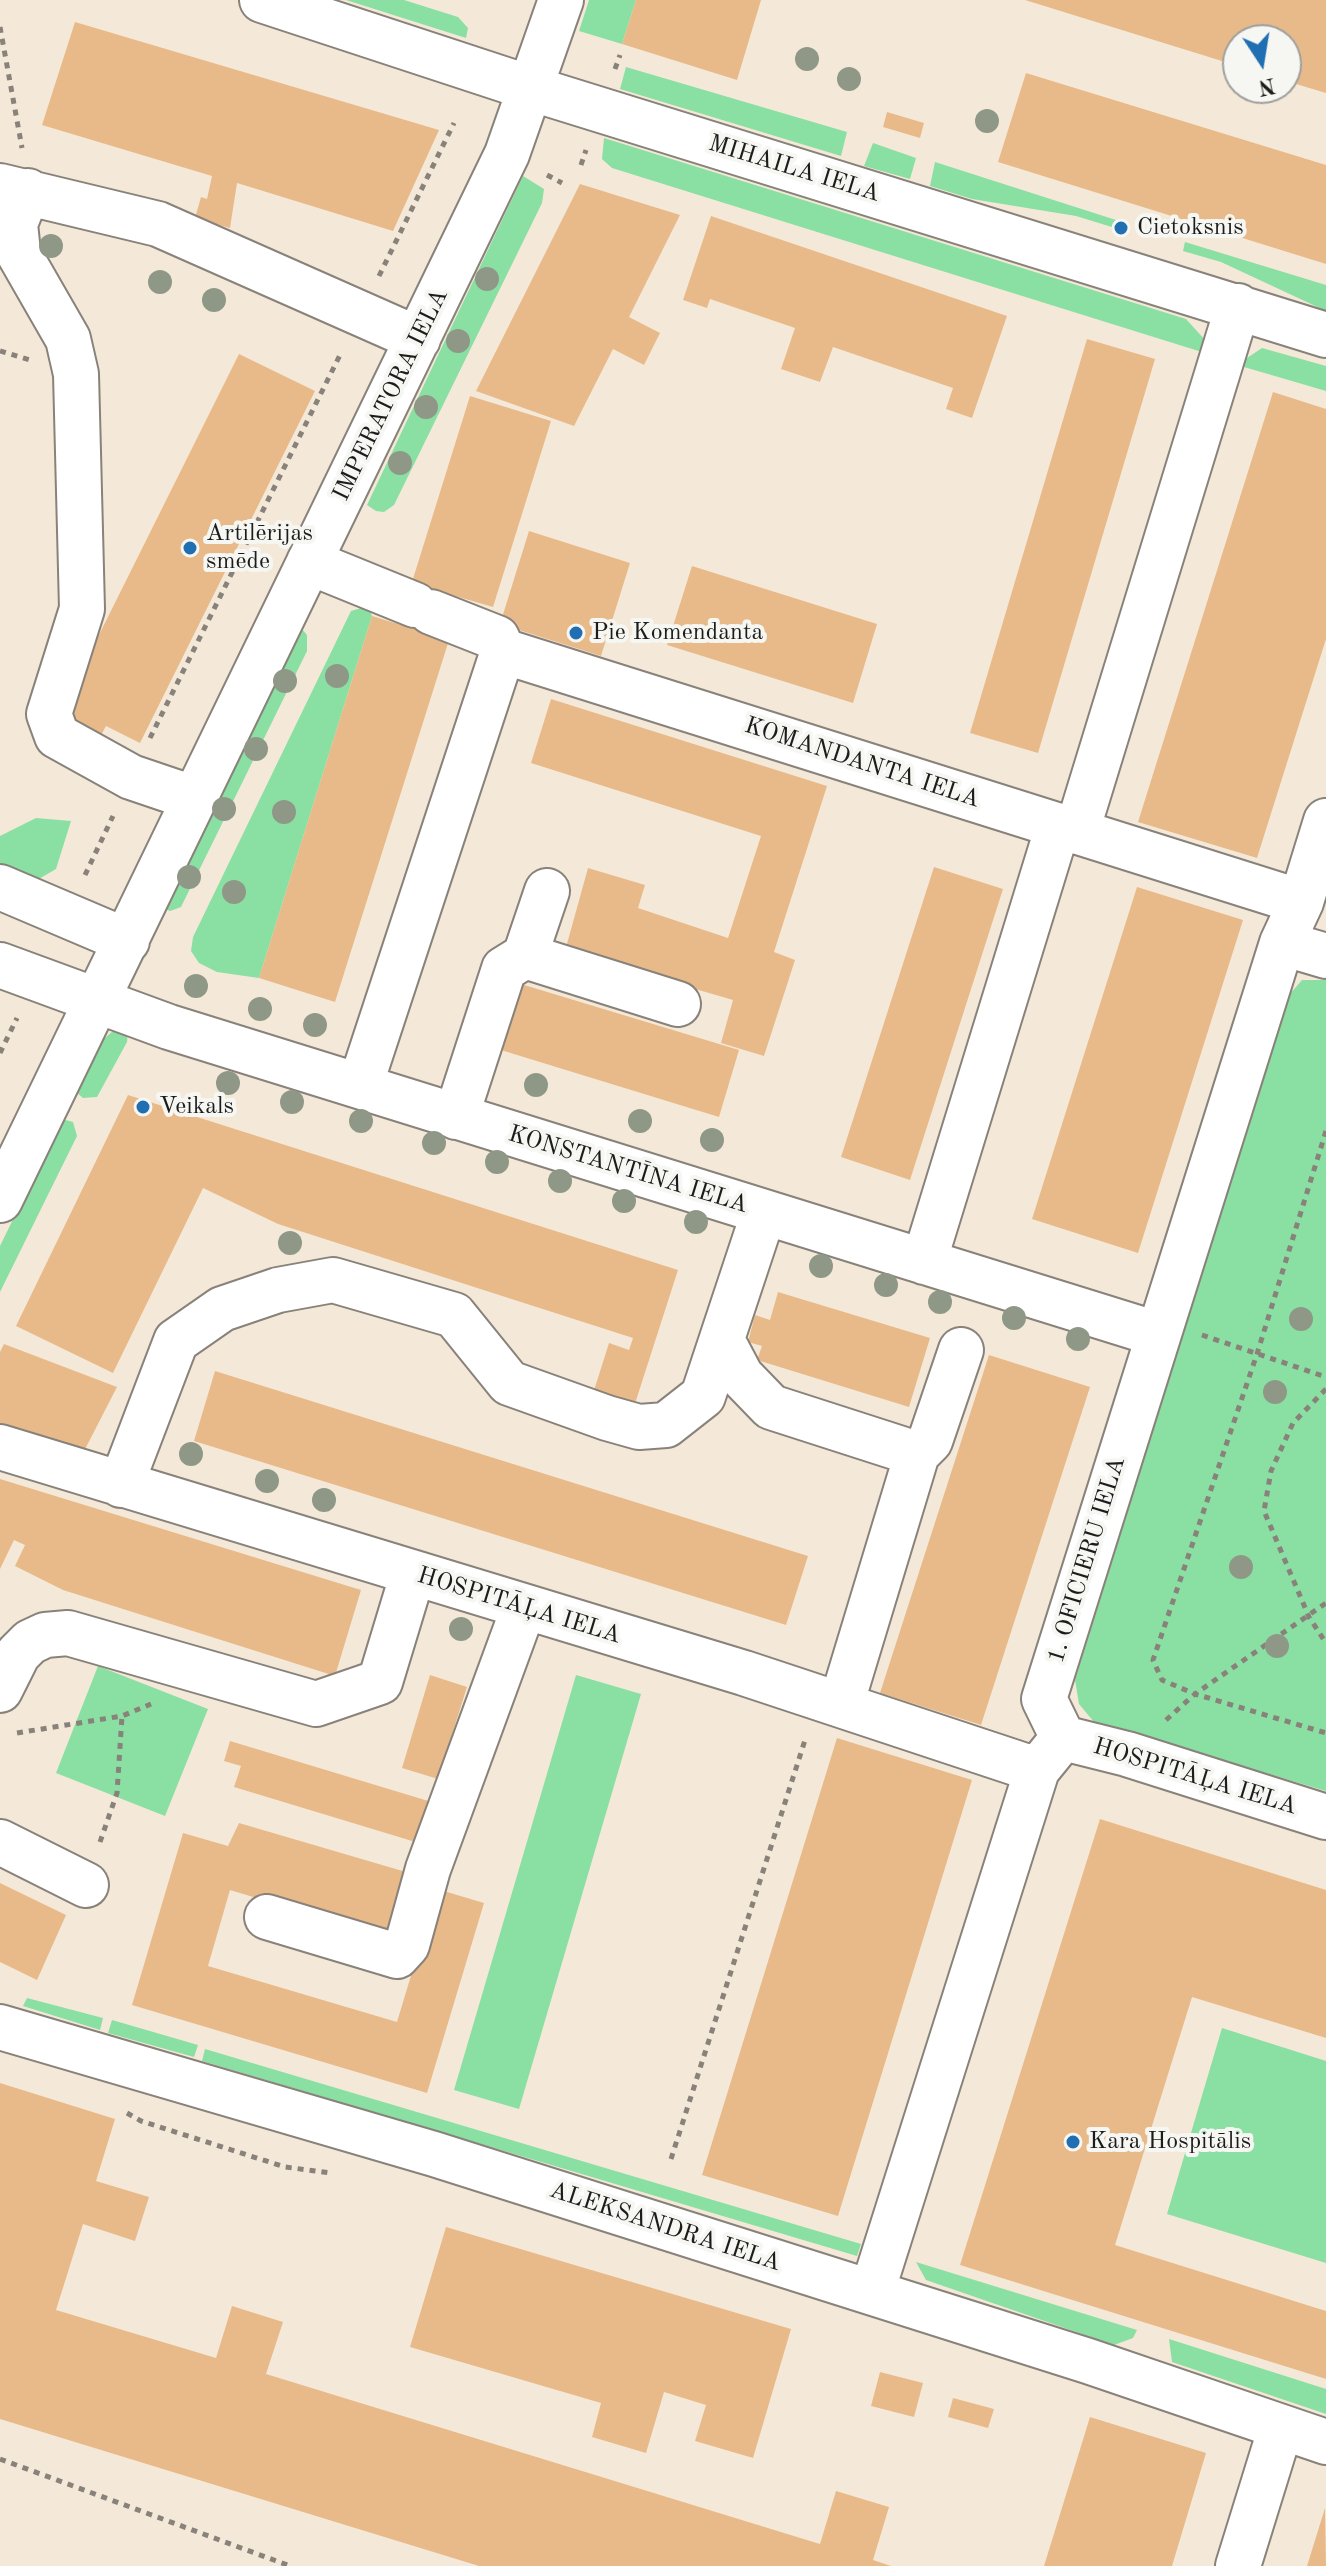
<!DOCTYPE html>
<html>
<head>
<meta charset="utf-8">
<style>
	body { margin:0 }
	#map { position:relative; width:1326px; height:2566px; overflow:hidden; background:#f4e9d8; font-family:"Old Standard TT",serif }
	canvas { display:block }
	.north { position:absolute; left:1222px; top:24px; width:80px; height:80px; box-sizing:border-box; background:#f6f6f2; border:2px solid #9f9f9c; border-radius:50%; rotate:168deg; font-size:22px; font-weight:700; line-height:32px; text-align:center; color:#1c1c1c }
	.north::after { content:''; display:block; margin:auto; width:28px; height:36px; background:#1f6fb2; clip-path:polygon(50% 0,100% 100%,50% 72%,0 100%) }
</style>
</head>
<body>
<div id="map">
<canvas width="1326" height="2566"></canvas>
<div class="north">N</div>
</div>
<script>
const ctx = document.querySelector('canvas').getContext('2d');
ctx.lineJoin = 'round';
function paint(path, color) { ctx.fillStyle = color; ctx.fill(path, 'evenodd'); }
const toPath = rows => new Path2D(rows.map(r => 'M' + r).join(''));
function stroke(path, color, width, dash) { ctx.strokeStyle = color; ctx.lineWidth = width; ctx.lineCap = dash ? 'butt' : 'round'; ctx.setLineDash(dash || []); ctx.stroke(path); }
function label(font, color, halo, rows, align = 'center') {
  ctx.font = font + ' "Old Standard TT",serif'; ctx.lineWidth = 8; ctx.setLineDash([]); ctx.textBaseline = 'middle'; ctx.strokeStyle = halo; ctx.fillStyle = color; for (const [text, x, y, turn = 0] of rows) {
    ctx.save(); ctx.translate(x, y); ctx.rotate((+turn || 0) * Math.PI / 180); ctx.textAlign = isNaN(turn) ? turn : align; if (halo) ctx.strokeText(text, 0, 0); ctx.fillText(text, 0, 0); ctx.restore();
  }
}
const green = toPath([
	[346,0,404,0,458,17,468,28,466,38],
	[589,0,636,0,622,44,579,31],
	[626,67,847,132,841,156,620,89],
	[604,138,1186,319,1206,341,1205,353,612,168,602,159],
	[873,143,916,158,910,179,864,166],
	[935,162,1116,220,1115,228,1076,216,972,199,930,186],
	[523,176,544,189,542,203,394,505,384,512,376,511,367,505],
	[1185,242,1326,285,1326,311,1221,262,1183,251],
	[1262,348,1326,366,1326,391,1244,367,1244,360],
	[368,606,372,616,259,978,217,972,199,963,191,951,193,937,351,611],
	[301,628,307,635,307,651,181,907,170,911,163,908],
	[36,818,71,821,56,869,25,887,0,876,0,836],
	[1302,980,1326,980,1326,1791,1094,1722,1079,1704,1075,1680,1289,995],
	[128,1029,127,1042,97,1097,83,1098,76,1092,99,1043,113,1031],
	[62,1119,73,1122,77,1136,0,1292,0,1246],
	[98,1666,208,1709,165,1816,56,1773],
	[576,1675,641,1694,519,2109,454,2090],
	[27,1998,103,2018,100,2030,23,2006],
	[112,2020,198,2045,194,2057,108,2033],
	[1222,2028,1326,2061,1326,2263,1167,2214],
	[205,2049,861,2244,857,2256,202,2061],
	[916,2262,1137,2330,1133,2338,1114,2345,926,2280],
	[1169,2339,1326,2389,1326,2414,1172,2362]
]);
const building = toPath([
	[636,0,761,0,737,80,622,44],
	[1025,0,1326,0,1326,93,1286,81,1286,40,1238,40,1238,66],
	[75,22,439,130,393,231,237,183,230,228,195,218,201,197,207,199,212,176,42,125],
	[1026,73,1326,165,1326,264,998,162],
	[887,112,924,123,920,138,883,127],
	[580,184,680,215,629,317,660,333,644,365,613,349,574,426,476,391],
	[711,216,1007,316,972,418,946,409,953,388,833,347,820,382,781,369,795,328,710,299,707,308,683,300],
	[1087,339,1155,359,1038,753,970,733],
	[239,354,315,391,140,743,106,726,98,741,64,725,64,705],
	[1273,392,1326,409,1326,639,1257,858,1138,822],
	[470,396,551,421,493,607,438,591,425,632,449,640,335,1002,259,978,372,616,408,627,421,585,412,582],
	[529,531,630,563,601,656,500,624],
	[692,566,877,624,853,703,667,645],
	[551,699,827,786,774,952,795,960,764,1056,721,1043,733,1000,565,951,588,868,645,885,638,908,728,938,761,836,531,763],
	[934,867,1003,889,910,1180,841,1157],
	[1137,887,1243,920,1138,1253,1032,1219],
	[511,981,739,1050,719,1117,491,1047],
	[128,1095,678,1270,631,1416,590,1403,609,1343,629,1350,633,1338,278,1224,203,1188,113,1373,16,1326],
	[778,1292,930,1338,909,1407,757,1360,762,1346,748,1342,755,1315,770,1320],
	[4,1344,117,1387,80,1459,0,1428,0,1352],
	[989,1355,1090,1387,981,1725,880,1693],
	[215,1371,808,1556,786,1625,194,1441],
	[0,1479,361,1590,335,1676,63,1590,15,1566,25,1545,14,1540,0,1569],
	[430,1675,467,1687,438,1779,402,1768],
	[837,1738,972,1780,838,2216,702,2175],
	[230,1741,435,1803,422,1844,234,1787,241,1766,224,1761],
	[1100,1819,1326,1890,1326,2038,1192,1997,1115,2245,1326,2311,1326,2379,960,2265],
	[239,1823,406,1872,399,1941,230,1890,208,1966,397,2022,437,1889,484,1903,427,2093,132,2005,183,1833,228,1846],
	[0,1883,66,1915,37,1980,0,1962],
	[0,2083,115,2119,96,2181,149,2197,135,2241,83,2224,56,2310,216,2358,232,2306,283,2322,266,2374,820,2544,836,2491,889,2507,873,2560,891,2566,479,2566,0,2419],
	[446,2227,791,2329,753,2458,695,2441,706,2405,664,2392,646,2453,592,2437,601,2403,410,2347],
	[880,2372,923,2383,914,2417,871,2406],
	[953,2398,994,2409,988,2428,948,2417],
	[1090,2417,1206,2453,1172,2566,1044,2566],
	[1325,2508,1326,2566,1307,2566]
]);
const path = toPath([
	[0,27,22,148],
	[615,69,620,55],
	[581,165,586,150],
	[547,175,562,183],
	[379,276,454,123],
	[0,351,30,360],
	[150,738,341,353],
	[85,875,113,816],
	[0,1053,17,1018],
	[1326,1131,1257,1354,1153,1660,1162,1680,1195,1694,1326,1733],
	[1202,1335,1326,1377],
	[1326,1389,1293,1423,1271,1471,1264,1511,1309,1617,1326,1643],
	[1166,1720,1195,1694,1326,1603],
	[17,1733,122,1716,151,1704],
	[100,1842,117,1793,122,1716],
	[127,2113,141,2121,285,2167,331,2173],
	[671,2159,806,1737],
	[0,2459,290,2566]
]);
const minor = toPath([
	[262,0,533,89,1326,335],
	[0,186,158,224,418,339],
	[28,191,15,224,18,252,68,339,76,374,82,609,49,714,57,736,131,777,193,798],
	[309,562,415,605],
	[431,612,497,638,503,651,1301,902],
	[1077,831,1238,306],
	[0,887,127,941],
	[1282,943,1326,956],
	[525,956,547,891],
	[0,965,169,1027,1157,1334],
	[360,1086,503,651],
	[456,1117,504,969,525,956,678,1004],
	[0,1200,507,154,561,0],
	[924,1262,1058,826],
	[722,1340,741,1376,771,1407,917,1454,841,1705],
	[0,1447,744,1673,1037,1770],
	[917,1454,930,1441,961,1350],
	[121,1485,176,1341,222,1309,278,1290,333,1280,454,1315,509,1383,607,1418,639,1427,666,1425,703,1396,764,1212],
	[0,1690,18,1654,30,1642,45,1635,68,1633,316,1704,380,1682,413,1573],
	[1063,1738,1127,1754,1326,1817],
	[0,1842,86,1885],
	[267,1917,397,1956,407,1945,428,1869,524,1607],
	[0,2027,434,2154,1088,2361,1326,2442],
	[872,2292,1037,1770,1063,1738,1044,1699,1282,943,1301,902,1326,821],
	[1238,2566,1281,2427]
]);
const trees = [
	[807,59],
	[849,79],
	[987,121],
	[51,246],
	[487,279],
	[160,282],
	[214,300],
	[458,341],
	[426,407],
	[400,463],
	[337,676],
	[285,681],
	[256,749],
	[224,809],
	[284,812],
	[189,877],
	[234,892],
	[196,986],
	[260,1009],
	[315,1025],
	[228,1083],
	[536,1085],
	[292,1102],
	[361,1121],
	[640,1121],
	[712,1140],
	[434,1143],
	[497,1162],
	[560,1181],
	[624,1201],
	[696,1222],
	[290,1243],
	[821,1266],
	[886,1285],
	[940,1302],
	[1014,1318],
	[1301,1319],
	[1078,1339],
	[1275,1392],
	[191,1454],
	[267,1481],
	[324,1500],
	[1241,1567],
	[461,1629],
	[1277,1646]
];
const markers = [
	[1121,228,8,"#1f6fb2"],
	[190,548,8,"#1f6fb2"],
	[576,633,8,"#1f6fb2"],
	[143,1107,8,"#1f6fb2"],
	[1073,2142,8,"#1f6fb2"]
];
const streetNames = [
	["MIHAILA IELA",794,169,17],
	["IMPERATORA IELA",391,395,-64],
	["KOMANDANTA IELA",862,763,18],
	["KONSTANTĪNA IELA",628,1170,17],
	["1. OFICIERU IELA",1087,1560,-73],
	["HOSPITĀĻA IELA",519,1606,17],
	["HOSPITĀĻA IELA",1195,1777,17],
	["ALEKSANDRA IELA",665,2227,18]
];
const poiNames = [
	["Cietoksnis",1137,228],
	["Artilērijas",206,534],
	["smēde",206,562],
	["Pie Komendanta",592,633],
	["Veikals",159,1107],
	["Kara Hospitālis",1089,2142]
];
paint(green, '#8adfa2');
paint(building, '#e9ba89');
stroke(minor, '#88827a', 48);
stroke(path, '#88827a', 5, [6, 6]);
stroke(minor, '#fff', 44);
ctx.fillStyle = '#8f9887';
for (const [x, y] of trees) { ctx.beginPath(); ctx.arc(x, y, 12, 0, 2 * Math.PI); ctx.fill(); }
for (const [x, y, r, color] of markers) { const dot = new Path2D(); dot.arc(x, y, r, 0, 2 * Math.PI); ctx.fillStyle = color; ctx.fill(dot); stroke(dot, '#f6f6f2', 3); }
label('24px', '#1c1c1c', '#f6f6f2', streetNames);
label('24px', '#1c1c1c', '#f6f6f2', poiNames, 'left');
</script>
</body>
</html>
